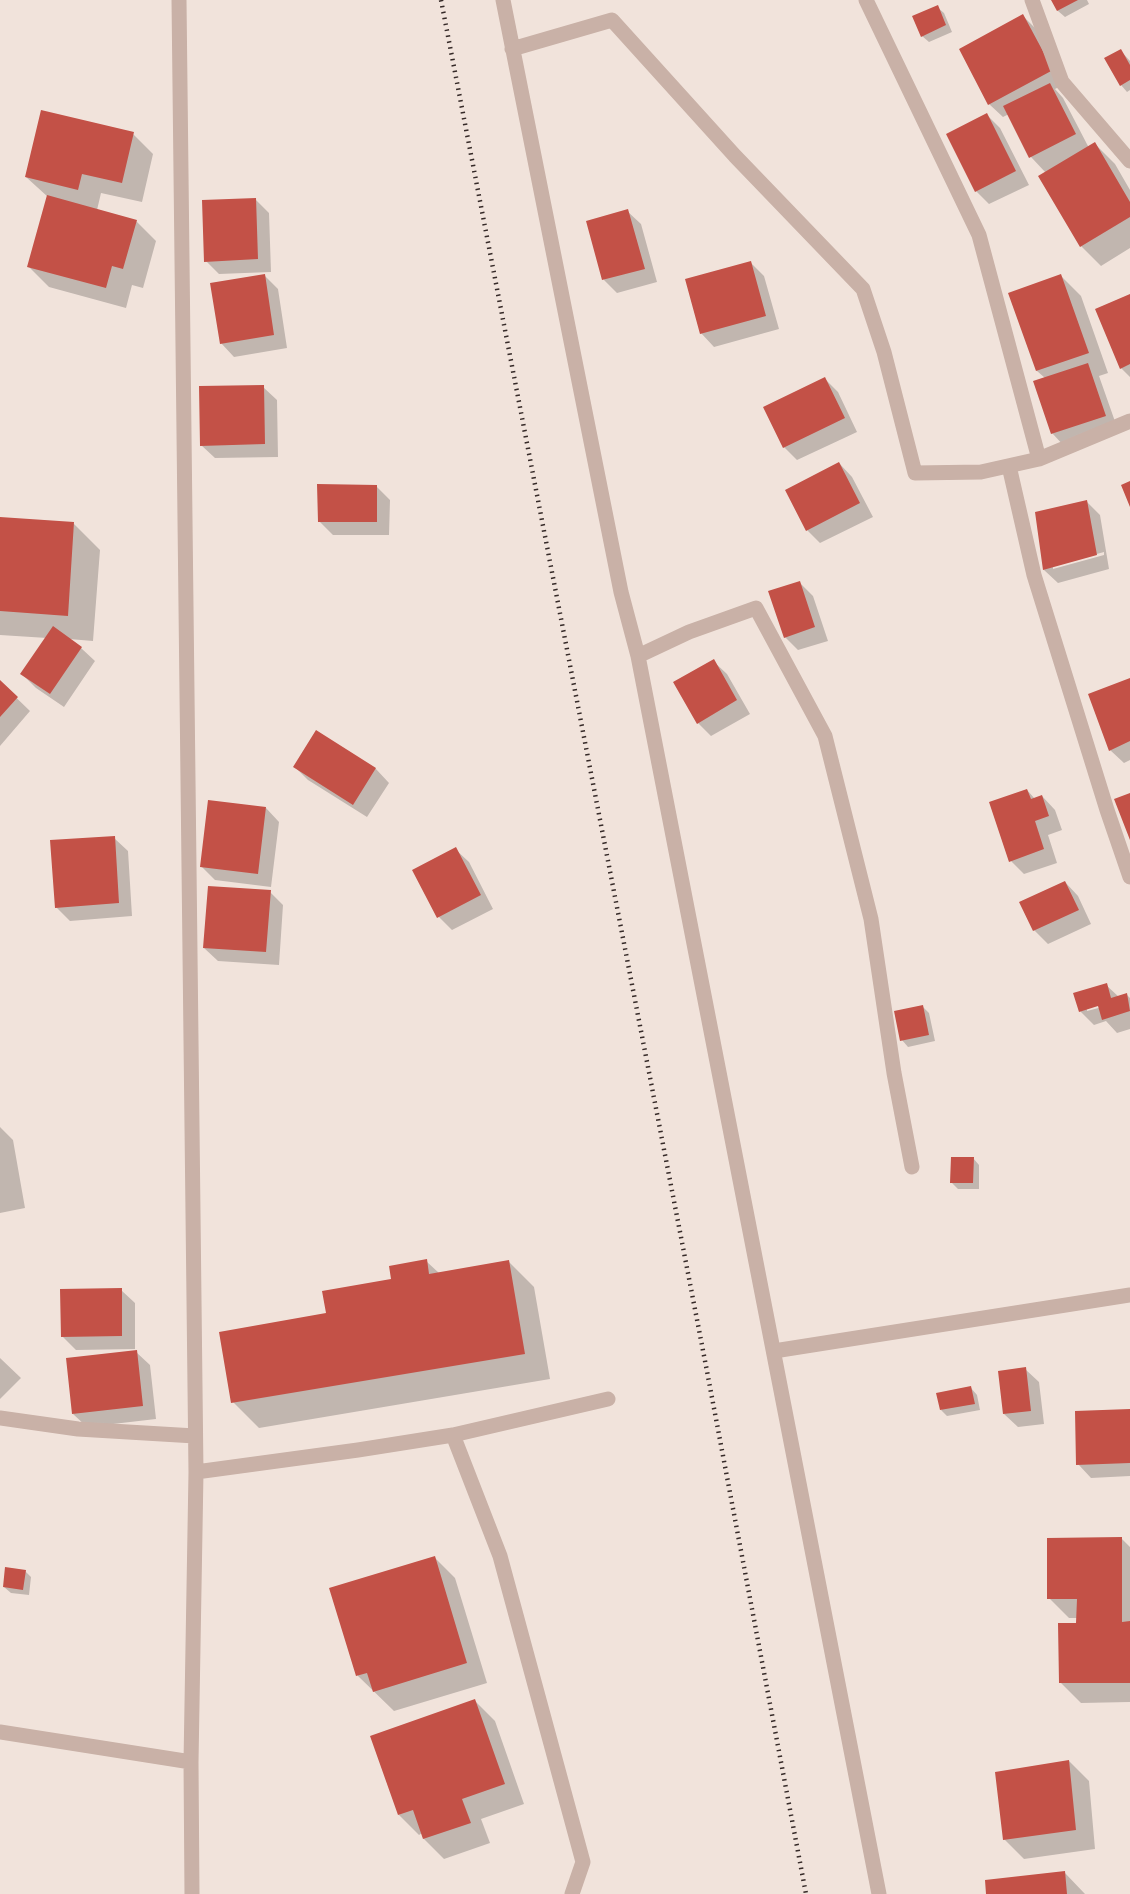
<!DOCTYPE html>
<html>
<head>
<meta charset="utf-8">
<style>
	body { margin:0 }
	canvas { display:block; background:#f1e3db }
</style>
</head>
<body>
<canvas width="1130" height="1894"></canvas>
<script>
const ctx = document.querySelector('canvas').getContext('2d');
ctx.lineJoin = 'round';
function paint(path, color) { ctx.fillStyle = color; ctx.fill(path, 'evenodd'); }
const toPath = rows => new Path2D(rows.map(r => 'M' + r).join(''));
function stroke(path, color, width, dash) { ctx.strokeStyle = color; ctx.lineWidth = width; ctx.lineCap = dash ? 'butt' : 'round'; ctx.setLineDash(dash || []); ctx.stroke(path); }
const shadow = toPath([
	[1053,0,1087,0,1089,4,1065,17,1058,11],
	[937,7,944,13,952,32,929,42,922,36],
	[1023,16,1036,29,1065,84,1055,89,1063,98,1089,148,1095,144,1115,164,1130,190,1130,248,1101,266,1081,246,1046,173,1031,157,1009,114,1003,117,989,104],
	[1121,51,1130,61,1130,90,1127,92,1121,85],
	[987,115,1000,128,1029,185,989,204,976,191],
	[133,134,153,154,142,202,101,193,97,210,136,221,156,241,143,288,132,285,126,308,49,287,29,267,48,197,26,177],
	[255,199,269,213,271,272,219,274,206,261],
	[627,211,641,224,657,282,617,293,604,280],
	[751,263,764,276,779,329,714,347,701,333],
	[264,275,278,289,287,348,234,357,221,343],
	[1061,276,1081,296,1108,373,1099,376,1118,430,1065,447,1052,433,1045,378,1037,371],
	[1130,296,1130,377,1121,368],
	[825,379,838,392,857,432,797,460,784,447],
	[263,387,277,400,278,457,215,458,201,445],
	[839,463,852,477,873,517,820,543,807,530],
	[376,486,390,500,389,535,333,535,319,521],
	[1087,502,1100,515,1109,569,1058,583,1044,570],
	[1104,552,1104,555,1053,569,1053,566],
	[0,519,74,524,100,550,93,641,69,639,81,648,95,661,64,707,36,688,22,674,47,638,0,635],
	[799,582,813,596,828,641,798,650,785,637],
	[713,661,727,674,750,714,711,736,698,723],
	[1130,679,1130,760,1124,763,1110,750],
	[0,682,30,711,0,746],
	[316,732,376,769,389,783,367,817,308,780,295,767],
	[1027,790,1035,799,1042,796,1055,810,1062,830,1048,835,1057,863,1024,874,1011,861],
	[266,808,279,822,271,887,215,880,202,867],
	[114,838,128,851,132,916,70,921,56,907],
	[455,849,469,862,493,909,452,930,439,917],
	[1065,882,1078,896,1091,924,1048,944,1034,930],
	[270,892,283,905,279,965,218,961,204,948],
	[1106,985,1119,997,1127,995,1130,998,1130,1029,1117,1033,1106,1021,1094,1025,1080,1011],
	[1105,1003,1106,1006,1087,1011,1087,1008],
	[922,1006,929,1013,935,1041,908,1047,902,1040],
	[0,1127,13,1140,25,1208,0,1213],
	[973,1158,979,1165,979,1189,958,1189,952,1183],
	[426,1261,439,1273,508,1261,534,1287,550,1379,259,1428,233,1402,327,1315],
	[121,1290,135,1303,135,1349,76,1350,62,1336],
	[136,1352,150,1365,156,1419,87,1427,73,1414],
	[0,1358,21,1378,0,1399],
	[1025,1369,1039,1382,1044,1424,1018,1427,1004,1414],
	[971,1388,977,1395,980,1410,947,1416,941,1410],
	[1130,1410,1130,1476,1091,1478,1078,1464],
	[1121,1538,1130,1547,1130,1702,1081,1703,1061,1683,1078,1624,1078,1618,1069,1618,1049,1598],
	[435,1558,455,1578,487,1683,394,1711,358,1676,331,1589],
	[25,1571,31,1577,29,1595,11,1593,4,1587],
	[475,1701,495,1721,524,1804,481,1819,490,1843,444,1859,424,1839,422,1833,419,1835,399,1815],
	[1069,1761,1089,1781,1095,1849,1024,1859,1004,1839],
	[1065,1873,1085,1894,987,1894]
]);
const building = toPath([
	[1051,0,1078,0,1057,11],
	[938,5,946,25,921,37,912,16],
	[1023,14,1053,70,988,105,959,49],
	[1121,49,1130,65,1130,80,1120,86,1104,58],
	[1050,83,1076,134,1029,158,1003,106],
	[41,110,134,132,122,183,82,174,78,190,25,177],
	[987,113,1016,171,975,192,946,134],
	[1095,142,1130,202,1130,217,1080,247,1038,176],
	[47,195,137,220,123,269,112,266,106,288,27,267],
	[256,198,258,259,204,262,202,200],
	[628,209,645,269,602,280,586,221],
	[751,261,766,316,700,334,685,279],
	[265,274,274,335,220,344,210,283],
	[1061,274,1089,353,1036,371,1008,293],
	[1130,294,1130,364,1120,369,1095,309],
	[1088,363,1106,416,1051,434,1033,381],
	[825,377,845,418,783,448,763,407],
	[264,385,265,444,200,446,199,386],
	[839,462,860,503,806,531,785,490],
	[1130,481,1130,507,1121,485],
	[317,484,377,485,377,522,318,522],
	[1087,500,1097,555,1043,570,1035,512],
	[0,517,74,522,68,616,0,611],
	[800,581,815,627,784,638,768,591],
	[53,626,82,647,50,694,20,674],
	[714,659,737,700,697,724,673,682],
	[1130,678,1130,741,1109,751,1088,694],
	[0,680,18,697,0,717],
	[316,730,376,768,353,805,293,767],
	[1027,789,1031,799,1042,795,1049,816,1035,821,1044,849,1009,862,989,802],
	[1130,793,1130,840,1114,799],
	[208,800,266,807,258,874,200,867],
	[115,836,119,903,55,908,50,840],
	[456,847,481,895,437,918,412,870],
	[1065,881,1079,910,1033,931,1019,902],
	[208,886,271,890,266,952,203,948],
	[1107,983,1111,998,1127,993,1130,1011,1102,1020,1098,1006,1079,1012,1073,993],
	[923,1005,929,1035,900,1041,894,1011],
	[951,1157,974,1157,973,1183,950,1183],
	[427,1259,429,1274,509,1260,525,1354,231,1403,219,1332,326,1313,322,1291,391,1279,389,1266],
	[122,1288,122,1336,61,1337,60,1289],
	[137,1350,143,1406,72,1414,66,1358],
	[1026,1367,1031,1411,1003,1414,998,1371],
	[971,1386,975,1404,940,1410,936,1393],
	[1130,1409,1130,1463,1076,1465,1075,1411],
	[1122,1537,1122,1622,1130,1621,1130,1683,1059,1683,1058,1623,1076,1623,1077,1599,1047,1599,1047,1538],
	[435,1556,467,1663,373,1692,367,1673,356,1676,329,1588],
	[5,1567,26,1570,23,1590,3,1587],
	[475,1699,505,1784,462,1799,471,1823,423,1839,413,1810,398,1815,370,1736],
	[1069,1760,1076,1830,1003,1840,995,1772],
	[1065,1871,1067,1894,986,1894,985,1880]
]);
const minor = toPath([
	[179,0,196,1472,191,1762,192,1894],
	[503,0,621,592,638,656,879,1894],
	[866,0,979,235,1039,459],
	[1032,0,1062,82,1130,161],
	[512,49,612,20,735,156,863,289,884,352,915,473,981,472,1039,459,1130,421],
	[1009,466,1034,575,1107,810,1130,877],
	[638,656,689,632,756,608,825,736,871,919,894,1073,912,1167],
	[774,1351,1130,1295],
	[0,1418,78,1429,195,1436],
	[453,1435,500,1556,583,1862,572,1894],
	[196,1472,358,1450,453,1435,608,1399],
	[0,1732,191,1762]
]);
const rail = toPath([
	[441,0,706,1366,806,1894]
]);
paint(shadow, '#0003');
paint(building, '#c35147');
stroke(minor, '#c9b1a7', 15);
stroke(rail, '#362a28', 4.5, [1.5, 4.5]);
</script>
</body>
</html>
